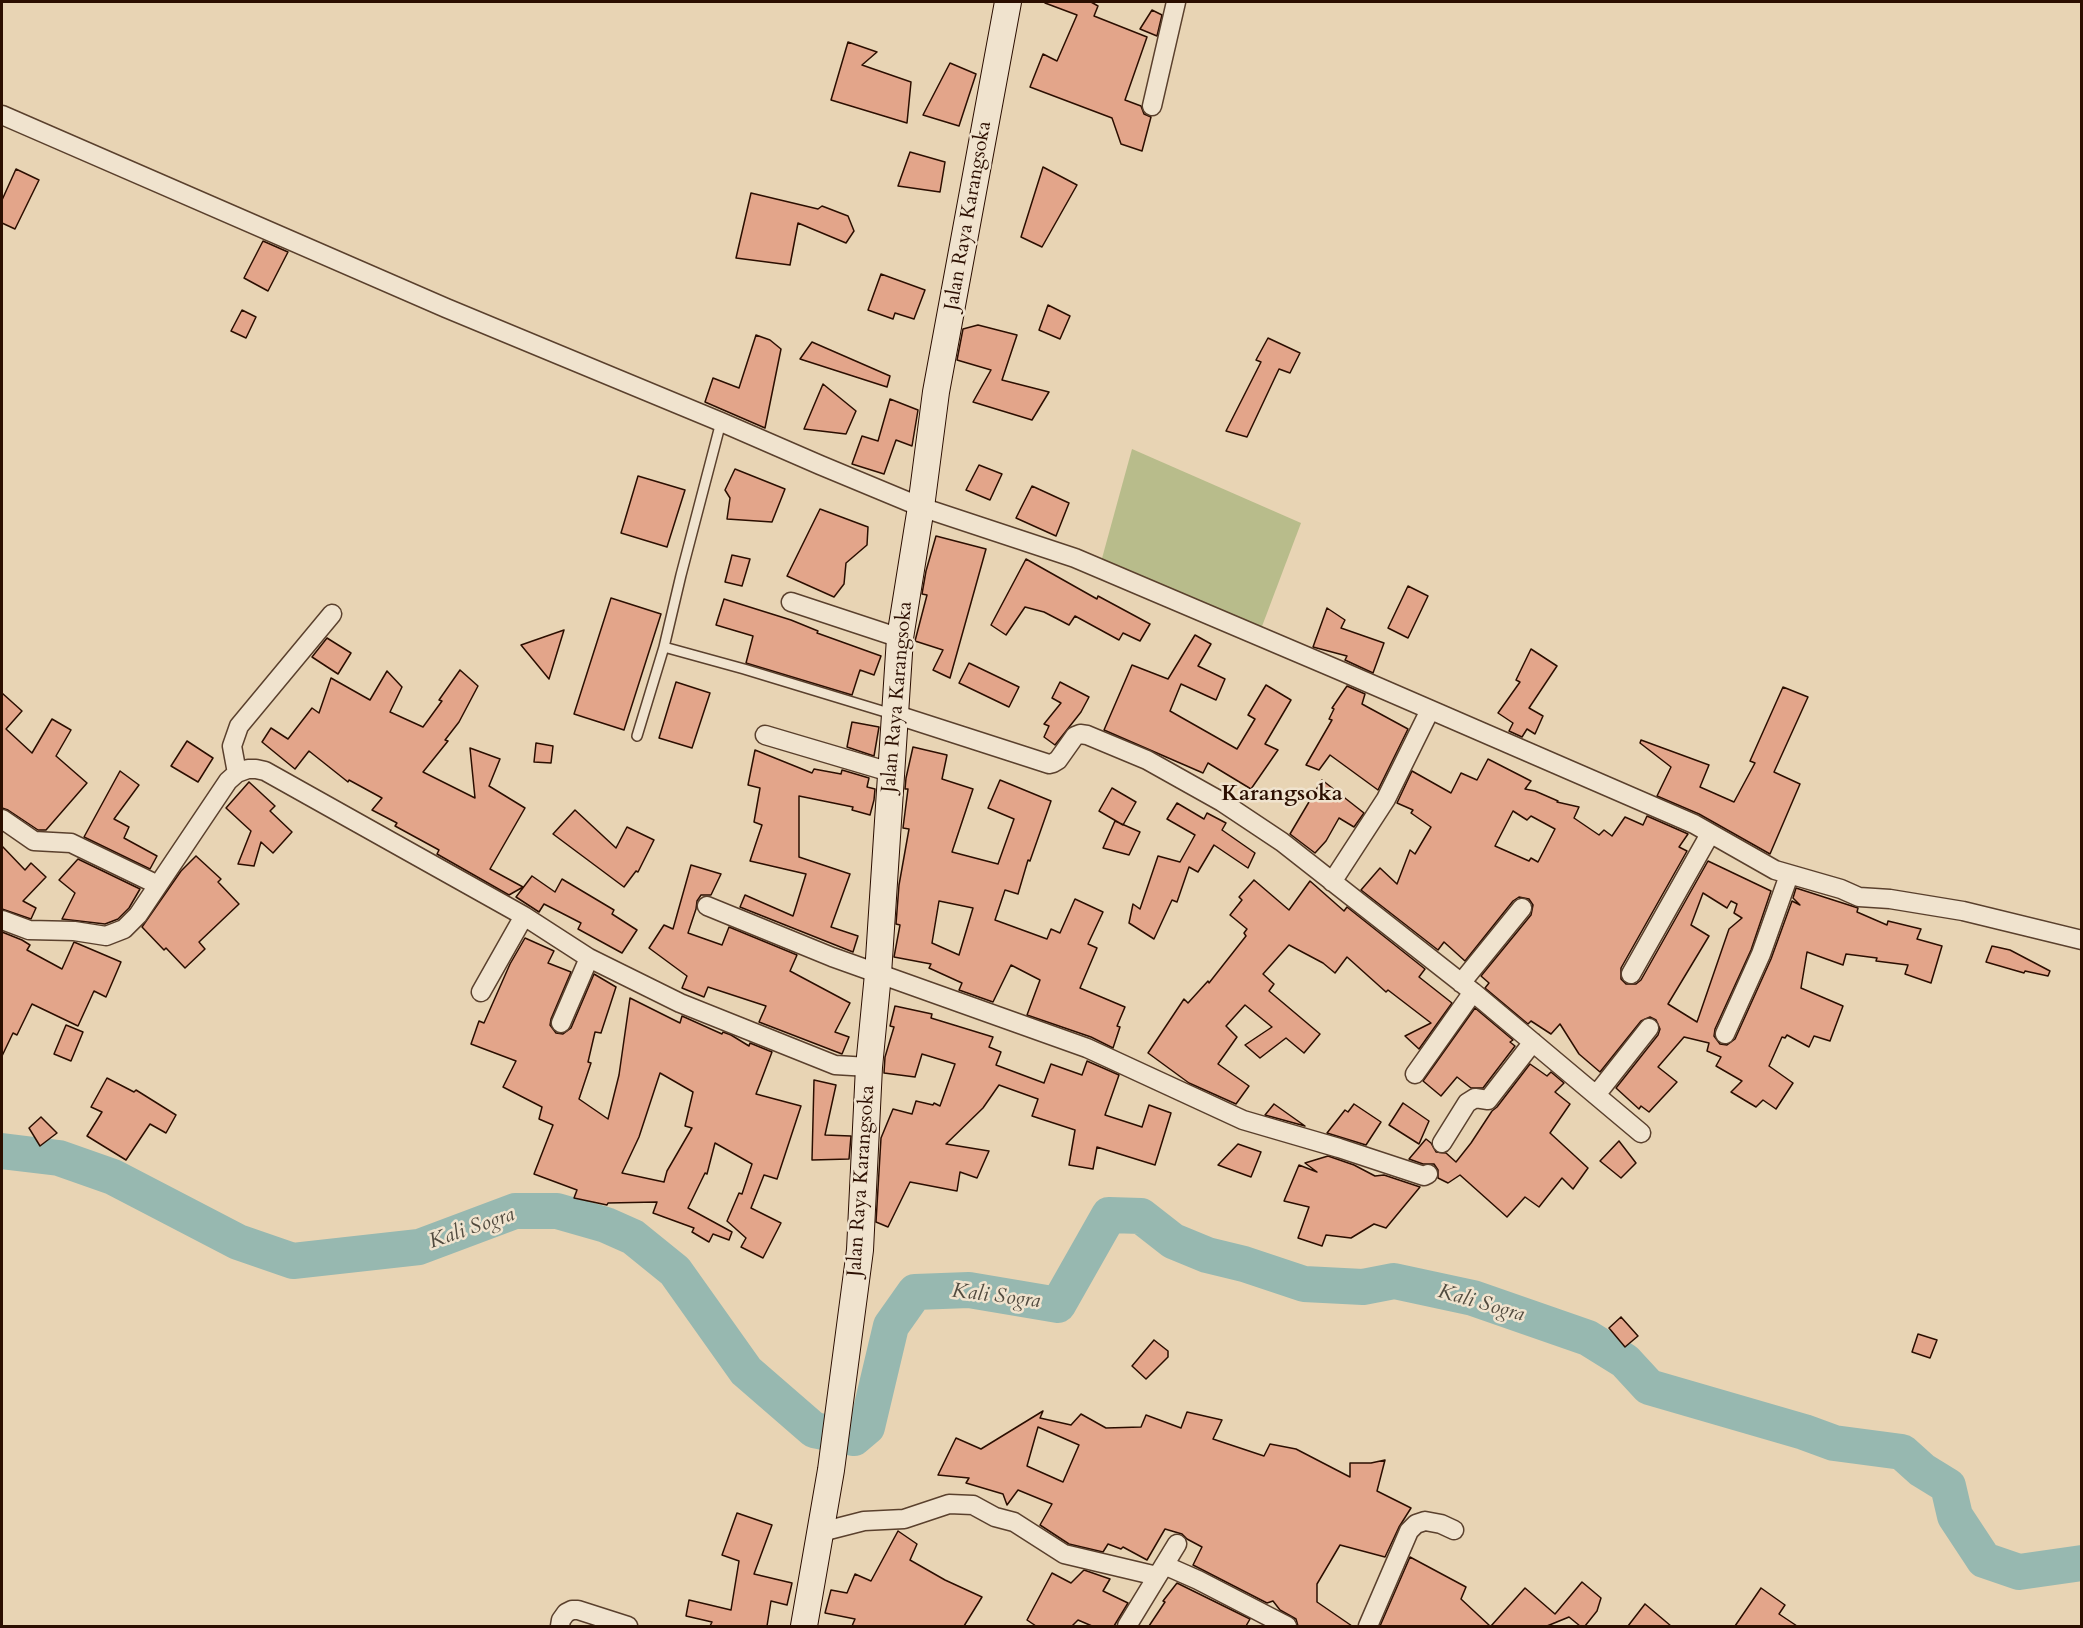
<!DOCTYPE html>
<html>
<head>
<meta charset="utf-8">
<style>
	body { margin:0 }
	#map { position:relative; width:2083px; height:1628px; overflow:hidden; background:#e8d4b4; font-family:Cardo,serif }
	canvas { display:block }
	.frame { position:absolute; inset:0; border:3px solid #2b0e00; pointer-events:none }
</style>
</head>
<body>
<div id="map">
<canvas width="2083" height="1628"></canvas>
<div class="frame"></div>
</div>
<script>
const ctx = document.querySelector('canvas').getContext('2d');
ctx.lineJoin = 'round';
function paint(path, color) { ctx.fillStyle = color; ctx.fill(path, 'evenodd'); }
const toPath = rows => new Path2D(rows.map(r => 'M' + r).join(''));
function stroke(path, color, width, dash) { ctx.strokeStyle = color; ctx.lineWidth = width; ctx.lineCap = dash ? 'butt' : 'round'; ctx.setLineDash(dash || []); ctx.stroke(path); }
function label(font, color, halo, rows, align = 'center') {
  ctx.font = font + ' Cardo,serif'; ctx.lineWidth = 5; ctx.setLineDash([]); ctx.textBaseline = 'middle'; ctx.strokeStyle = halo; ctx.fillStyle = color; for (const [text, x, y, turn = 0] of rows) {
    ctx.save(); ctx.translate(x, y); ctx.rotate((+turn || 0) * Math.PI / 180); ctx.textAlign = isNaN(turn) ? turn : align; if (halo) ctx.strokeText(text, 0, 0); ctx.fillText(text, 0, 0); ctx.restore();
  }
}
const green = toPath([
	[1132,449,1301,523,1261,629,1101,562]
]);
const river = toPath([
	[2,1151,59,1158,113,1177,238,1242,293,1261,419,1247,515,1211,557,1211,606,1225,633,1237,675,1271,746,1371,814,1430,854,1438,867,1427,891,1326,915,1292,969,1290,1058,1305,1109,1215,1141,1216,1173,1241,1207,1255,1244,1264,1304,1284,1363,1287,1394,1281,1473,1298,1588,1338,1625,1361,1649,1387,1804,1432,1834,1443,1902,1452,1922,1470,1948,1486,1955,1516,1984,1560,2019,1572,2082,1563]
]);
const building = toPath([
	[1045,2,1091,2,1098,6,1094,16,1147,37,1125,100,1141,106,1144,114,1151,117,1142,151,1121,144,1112,118,1030,87,1043,54,1057,61,1077,15,1045,3,1045,2],
	[1152,10,1162,15,1157,36,1140,29,1152,10],
	[848,42,877,52,862,65,911,82,907,123,831,100,848,42],
	[950,63,976,74,959,126,923,115,950,63],
	[910,152,945,162,940,192,898,186,910,152],
	[1043,167,1077,185,1042,247,1021,237,1043,167],
	[16,169,39,180,15,229,2,223,2,200,16,169],
	[751,193,818,209,822,206,848,216,854,231,846,243,798,223,790,265,736,258,751,193],
	[263,241,288,252,268,291,244,278,263,241],
	[881,274,925,290,914,319,895,313,893,319,868,310,881,274],
	[1048,305,1070,316,1060,339,1039,330,1048,305],
	[242,310,256,317,246,338,231,331,242,310],
	[978,325,1017,335,1002,380,1049,392,1032,420,973,402,991,370,957,360,963,329,978,325],
	[756,335,770,340,781,349,765,428,705,402,713,378,739,388,756,335],
	[1268,338,1300,353,1290,373,1279,369,1247,437,1226,431,1261,362,1256,360,1268,338],
	[812,342,890,376,887,387,800,359,812,342],
	[823,384,856,411,846,434,804,429,823,384],
	[890,399,918,410,912,446,896,440,884,474,852,464,862,436,878,441,890,399],
	[979,465,1002,474,990,500,966,490,979,465],
	[735,469,785,489,772,522,727,519,730,498,725,490,735,469],
	[638,476,685,490,667,547,621,533,638,476],
	[1032,486,1069,503,1056,536,1016,518,1032,486],
	[820,509,868,527,867,545,846,563,844,584,834,597,787,576,820,509],
	[936,536,986,549,950,678,933,670,943,650,915,641,927,595,922,594,926,571,936,536],
	[732,555,750,559,742,586,725,582,732,555],
	[1026,559,1097,599,1098,596,1150,624,1140,641,1123,633,1119,640,1075,616,1069,625,1044,612,1025,607,1006,635,991,625,1026,559],
	[1408,586,1428,596,1408,638,1388,628,1408,586],
	[611,598,661,614,624,730,574,714,611,598],
	[724,599,791,620,818,631,817,633,881,656,874,675,860,670,852,695,746,663,753,636,716,625,724,599],
	[1327,608,1345,620,1341,628,1384,643,1373,673,1345,660,1347,656,1313,647,1327,608],
	[564,630,549,679,521,645,564,630],
	[1195,635,1211,644,1198,666,1225,679,1216,700,1181,684,1170,711,1237,749,1255,719,1248,715,1266,685,1291,700,1265,744,1278,750,1251,789,1208,763,1203,773,1104,730,1132,665,1168,679,1195,635],
	[327,638,351,653,338,674,312,657,327,638],
	[1531,649,1557,666,1529,708,1543,716,1535,734,1527,729,1522,737,1509,731,1513,723,1498,713,1520,682,1516,680,1531,649],
	[969,663,1019,687,1009,707,959,683,969,663],
	[460,670,478,686,459,722,445,740,448,741,423,772,475,798,470,748,500,759,489,786,525,808,490,869,523,887,509,895,437,854,439,850,395,826,397,823,372,810,382,798,349,780,348,782,309,751,295,769,262,742,271,728,288,739,312,708,319,713,331,678,370,700,387,671,402,687,390,712,423,727,442,701,439,700,460,670],
	[676,682,710,693,692,748,659,738,676,682],
	[1060,682,1089,697,1081,712,1055,745,1044,737,1049,726,1044,724,1061,703,1052,698,1060,682],
	[1347,686,1365,694,1362,704,1408,729,1378,790,1330,755,1319,770,1306,765,1332,720,1329,719,1334,709,1332,708,1347,686],
	[1783,687,1808,697,1774,772,1800,784,1770,854,1699,814,1657,796,1671,767,1640,743,1641,740,1709,765,1700,787,1734,802,1755,763,1750,761,1783,687],
	[2,693,22,711,6,729,32,753,52,719,71,730,56,756,87,783,46,830,38,830,8,810,2,808,2,693],
	[852,722,879,727,874,756,847,747,852,722],
	[187,741,213,758,198,782,171,766,187,741],
	[536,743,553,746,551,763,534,762,536,743],
	[913,747,947,755,942,779,973,789,952,852,998,864,1014,819,988,808,1000,780,1051,801,1030,861,1028,860,1018,894,1005,890,995,920,1047,939,1051,929,1060,933,1075,899,1103,912,1088,944,1097,948,1080,988,1125,1007,1117,1026,1120,1027,1113,1048,1091,1037,1027,1015,1040,980,1011,965,993,1002,959,990,962,983,929,968,931,964,894,957,900,925,896,924,899,885,909,829,903,828,908,789,905,789,906,778,913,747],
	[939,901,973,908,959,955,932,943,939,901],
	[755,750,812,773,814,769,841,774,842,770,869,778,867,787,875,789,874,800,870,815,852,810,853,807,799,796,799,857,850,874,831,927,858,936,853,952,740,907,745,895,793,916,806,874,750,861,762,825,754,822,760,788,748,785,755,750],
	[1488,759,1531,781,1525,789,1535,791,1558,801,1557,802,1579,807,1574,818,1599,835,1604,830,1612,836,1625,817,1643,825,1647,816,1688,834,1679,847,1687,851,1621,968,1621,979,1626,984,1636,984,1641,980,1708,861,1771,891,1751,950,1715,1029,1714,1036,1720,1044,1727,1045,1735,1039,1771,959,1792,901,1800,905,1793,898,1796,888,1858,908,1857,912,1887,925,1888,921,1921,929,1917,939,1942,946,1931,983,1905,974,1908,965,1876,961,1877,958,1846,954,1843,965,1807,952,1801,988,1843,1006,1830,1041,1814,1036,1809,1047,1787,1035,1785,1038,1782,1037,1769,1066,1793,1083,1776,1109,1763,1100,1756,1107,1731,1092,1742,1081,1716,1066,1721,1057,1707,1051,1709,1043,1684,1037,1658,1067,1677,1082,1649,1112,1641,1106,1639,1109,1616,1088,1658,1035,1660,1029,1656,1020,1650,1017,1641,1021,1600,1072,1579,1054,1560,1024,1551,1034,1531,1021,1528,1024,1485,988,1489,983,1481,976,1531,915,1533,905,1529,899,1519,897,1513,901,1465,961,1444,942,1438,950,1361,890,1380,868,1397,884,1410,850,1415,854,1431,827,1411,813,1413,810,1397,803,1412,771,1451,793,1461,773,1477,780,1488,759],
	[1513,811,1527,820,1531,816,1555,829,1538,862,1531,858,1529,861,1495,846,1513,811],
	[1703,893,1727,908,1731,901,1737,904,1734,913,1742,918,1729,929,1697,1022,1668,1004,1709,936,1691,925,1703,893],
	[120,771,139,785,114,819,129,827,124,838,157,856,150,869,84,837,120,771],
	[1322,780,1364,813,1354,827,1339,818,1326,841,1315,853,1290,834,1322,780],
	[249,782,275,806,270,811,292,832,273,853,261,842,254,866,238,864,251,831,226,808,249,782],
	[1112,788,1136,802,1123,825,1099,811,1112,788],
	[1177,803,1204,819,1207,813,1226,823,1222,830,1255,853,1248,868,1214,845,1198,872,1189,867,1177,902,1172,900,1154,939,1129,923,1133,904,1140,909,1158,856,1180,862,1195,835,1167,819,1177,803],
	[575,810,616,848,627,827,654,840,638,872,636,871,624,887,553,834,575,810],
	[1115,821,1140,832,1129,855,1103,848,1115,821],
	[2,846,25,870,31,863,46,877,23,901,36,908,31,919,2,909,2,846],
	[196,856,221,879,218,882,239,904,199,942,205,949,185,968,166,948,164,950,142,927,181,871,196,856],
	[78,859,140,889,129,908,118,919,105,924,62,919,75,893,59,880,78,859],
	[691,865,721,874,711,895,701,895,697,901,696,909,688,933,722,945,729,927,797,955,790,971,850,1003,835,1032,849,1037,842,1054,759,1022,766,1006,708,987,704,997,682,988,687,976,649,948,664,925,673,929,691,865],
	[532,876,555,892,562,879,614,910,612,914,637,930,622,953,578,929,581,923,544,904,539,912,516,897,532,876],
	[1254,880,1289,910,1310,881,1344,911,1347,907,1425,969,1419,977,1452,1003,1419,1049,1405,1036,1431,1023,1388,990,1386,992,1347,957,1335,973,1323,963,1289,945,1263,974,1274,984,1269,991,1320,1034,1304,1053,1286,1038,1260,1058,1245,1045,1272,1027,1245,1005,1226,1026,1237,1037,1218,1064,1249,1086,1236,1104,1189,1083,1148,1053,1184,999,1188,1003,1208,981,1209,983,1246,936,1244,933,1247,929,1230,915,1242,900,1239,897,1254,880],
	[2,932,22,940,30,945,27,950,62,969,74,942,121,962,106,997,94,991,78,1026,32,1004,17,1035,13,1033,2,1056,2,932],
	[525,938,554,951,548,963,571,972,551,1019,550,1025,556,1033,563,1034,571,1028,594,974,616,987,601,1033,595,1032,588,1062,591,1063,579,1099,608,1119,619,1075,630,998,680,1023,682,1016,722,1034,723,1032,731,1035,749,1046,750,1043,772,1052,756,1094,801,1106,777,1179,764,1175,751,1208,781,1223,763,1258,741,1247,746,1238,727,1221,739,1193,742,1194,752,1164,715,1143,707,1174,705,1173,688,1208,732,1232,729,1240,713,1234,709,1242,692,1232,694,1228,653,1213,657,1202,608,1203,607,1205,574,1198,577,1190,534,1174,553,1125,539,1119,542,1107,503,1087,516,1061,471,1044,479,1021,484,1023,510,964,525,938],
	[660,1073,693,1092,685,1126,692,1128,667,1171,664,1182,622,1173,639,1137,660,1073],
	[1992,946,2010,950,2050,971,2048,976,2025,971,2024,973,1986,962,1992,946],
	[895,1006,932,1014,931,1018,993,1037,989,1047,1001,1052,996,1065,1044,1083,1051,1064,1082,1075,1087,1061,1119,1075,1105,1115,1142,1127,1149,1105,1171,1113,1155,1165,1097,1147,1093,1169,1069,1165,1075,1130,1032,1116,1038,1099,999,1085,983,1108,946,1144,989,1151,977,1178,960,1172,957,1191,910,1182,888,1227,876,1222,881,1138,893,1109,912,1114,916,1101,933,1105,934,1103,940,1106,955,1064,922,1054,915,1077,884,1073,885,1057,894,1027,890,1026,895,1006],
	[1475,1008,1513,1040,1510,1042,1515,1046,1483,1088,1471,1088,1457,1077,1441,1096,1423,1081,1475,1008],
	[66,1025,83,1032,71,1061,54,1054,66,1025],
	[1530,1064,1547,1076,1551,1072,1564,1083,1555,1092,1570,1104,1550,1133,1588,1168,1573,1189,1562,1178,1539,1207,1525,1197,1507,1217,1460,1175,1448,1183,1438,1178,1438,1170,1434,1164,1423,1164,1409,1159,1426,1139,1431,1143,1436,1152,1446,1153,1456,1162,1471,1143,1492,1111,1497,1107,1530,1064],
	[107,1078,134,1092,136,1090,176,1115,166,1133,150,1124,126,1160,87,1136,102,1112,91,1107,107,1078],
	[814,1080,836,1085,825,1135,851,1136,849,1159,812,1160,814,1080],
	[1403,1103,1429,1121,1419,1144,1389,1125,1403,1103],
	[1274,1104,1305,1126,1265,1115,1274,1104],
	[1354,1104,1381,1122,1366,1145,1327,1133,1345,1110,1348,1112,1354,1104],
	[41,1117,57,1133,40,1146,29,1128,41,1117],
	[1619,1141,1636,1163,1621,1178,1600,1161,1619,1141],
	[1238,1144,1261,1152,1251,1177,1218,1165,1238,1144],
	[1328,1156,1354,1165,1375,1176,1384,1175,1420,1187,1386,1228,1374,1224,1351,1238,1326,1235,1322,1246,1298,1238,1309,1207,1284,1201,1299,1165,1317,1172,1305,1163,1328,1156],
	[1621,1317,1638,1336,1625,1347,1609,1328,1621,1317],
	[1918,1334,1937,1340,1930,1358,1912,1352,1918,1334],
	[1154,1340,1168,1351,1168,1357,1146,1379,1132,1366,1154,1340],
	[1043,1411,1040,1418,1071,1425,1081,1414,1106,1428,1141,1427,1146,1415,1181,1428,1187,1412,1222,1420,1213,1439,1264,1456,1270,1444,1296,1449,1350,1477,1350,1463,1371,1463,1385,1460,1377,1491,1411,1508,1399,1527,1385,1557,1340,1545,1317,1584,1317,1602,1352,1626,1298,1626,1296,1619,1280,1610,1273,1601,1267,1603,1193,1565,1202,1547,1187,1539,1182,1534,1165,1529,1147,1560,1123,1547,1121,1549,1108,1544,1103,1552,1069,1544,1040,1525,1052,1504,1018,1490,1007,1505,1003,1494,966,1483,969,1478,938,1475,956,1438,981,1449,1043,1411],
	[1038,1427,1079,1445,1063,1482,1027,1466,1038,1427],
	[737,1513,772,1525,754,1574,792,1583,787,1605,771,1601,767,1626,710,1626,712,1622,686,1616,689,1600,731,1610,739,1561,722,1555,737,1513],
	[898,1531,917,1544,910,1560,945,1580,982,1597,964,1626,852,1626,855,1619,825,1613,831,1590,847,1593,855,1574,871,1581,898,1531],
	[1410,1557,1466,1587,1461,1599,1490,1626,1380,1626,1410,1557],
	[1084,1570,1110,1579,1103,1591,1128,1603,1114,1626,1092,1626,1078,1620,1072,1626,1036,1626,1027,1620,1052,1573,1071,1583,1084,1570],
	[1582,1582,1601,1598,1597,1611,1585,1626,1580,1626,1569,1617,1547,1626,1491,1626,1525,1588,1555,1614,1582,1582],
	[1177,1583,1250,1619,1246,1626,1149,1626,1165,1602,1163,1601,1177,1583],
	[1761,1588,1785,1605,1779,1614,1797,1626,1735,1626,1761,1588],
	[1645,1604,1671,1626,1628,1626,1645,1604]
]);
const service = toPath([
	[721,422,681,575,664,647,744,669,892,714],
	[637,736,664,647]
]);
const minor = toPath([
	[1152,106,1176,2],
	[2,115,446,308,721,422,820,465,921,507,1075,558,1341,671,1694,824,1775,870,1841,889,1859,897,1890,899,1963,911,2082,940],
	[791,602,900,638],
	[894,714,1049,764,1053,763,1058,760,1075,736,1080,734,1087,735,1147,760,1222,802,1282,842,1473,992,1641,1133],
	[765,735,890,772],
	[237,773,232,746,239,726,332,614],
	[2,819,34,841,71,843,158,885],
	[1332,882,1386,799,1430,710],
	[707,906,832,957,1087,1048,1243,1120,1339,1148,1424,1176,1428,1174],
	[2,920,29,930,74,931,106,936,124,929,138,915,228,781,237,773,248,769,256,769,265,771,524,916,589,958,680,1003,835,1065,869,1067],
	[1631,974,1710,834],
	[1461,983,1522,908],
	[481,992,524,916],
	[561,1023,589,958],
	[1725,1034,1761,954,1789,875],
	[1415,1074,1473,992],
	[1596,1095,1649,1028],
	[1442,1143,1467,1103,1475,1098,1488,1100,1533,1042],
	[821,1532,864,1521,904,1519,949,1504,973,1505,995,1517,1014,1522,1064,1554,1157,1576],
	[1164,1565,1198,1580,1287,1626],
	[560,1626,561,1620,566,1613,572,1610,578,1610,628,1626],
	[1127,1626,1177,1544],
	[1368,1626,1409,1531,1416,1524,1425,1521,1441,1524,1454,1530]
]);
const secondary = toPath([
	[804,1626,831,1470,860,1250,869,1067,878,974,900,638,921,507,936,392,1008,2]
]);
const streetNames = [
	["Jalan Raya Karangsoka",969,216,-80],
	["Jalan Raya Karangsoka",898,697,-85],
	["Jalan Raya Karangsoka",862,1181,-86]
];
const waterNames = [
	["Kali Sogra",472,1229,-19],
	["Kali Sogra",996,1297,7],
	["Kali Sogra",1481,1304,16]
];
const quarterNames = [
	["Karangsoka",1282,795]
];
paint(green, '#b8bc8b');
stroke(river, '#97b8b0', 36);
paint(building, '#e3a58a');
stroke(building, '#2b0e00', 1.5);
stroke(service, '#5a402d', 12);
stroke(minor, '#5a402d', 21);
stroke(secondary, '#2b0e00', 28);
stroke(service, '#f0e3ce', 9);
stroke(minor, '#f0e3ce', 18);
stroke(secondary, '#f0e3ce', 26);
label('20px', '#2b0e00', '#f0e3ce', streetNames);
label('italic 21px', '#514a3e', '#f0e3ce', waterNames);
label('bold 22px', '#2b0e00', '#f0e3ce', quarterNames);
</script>
</body>
</html>
